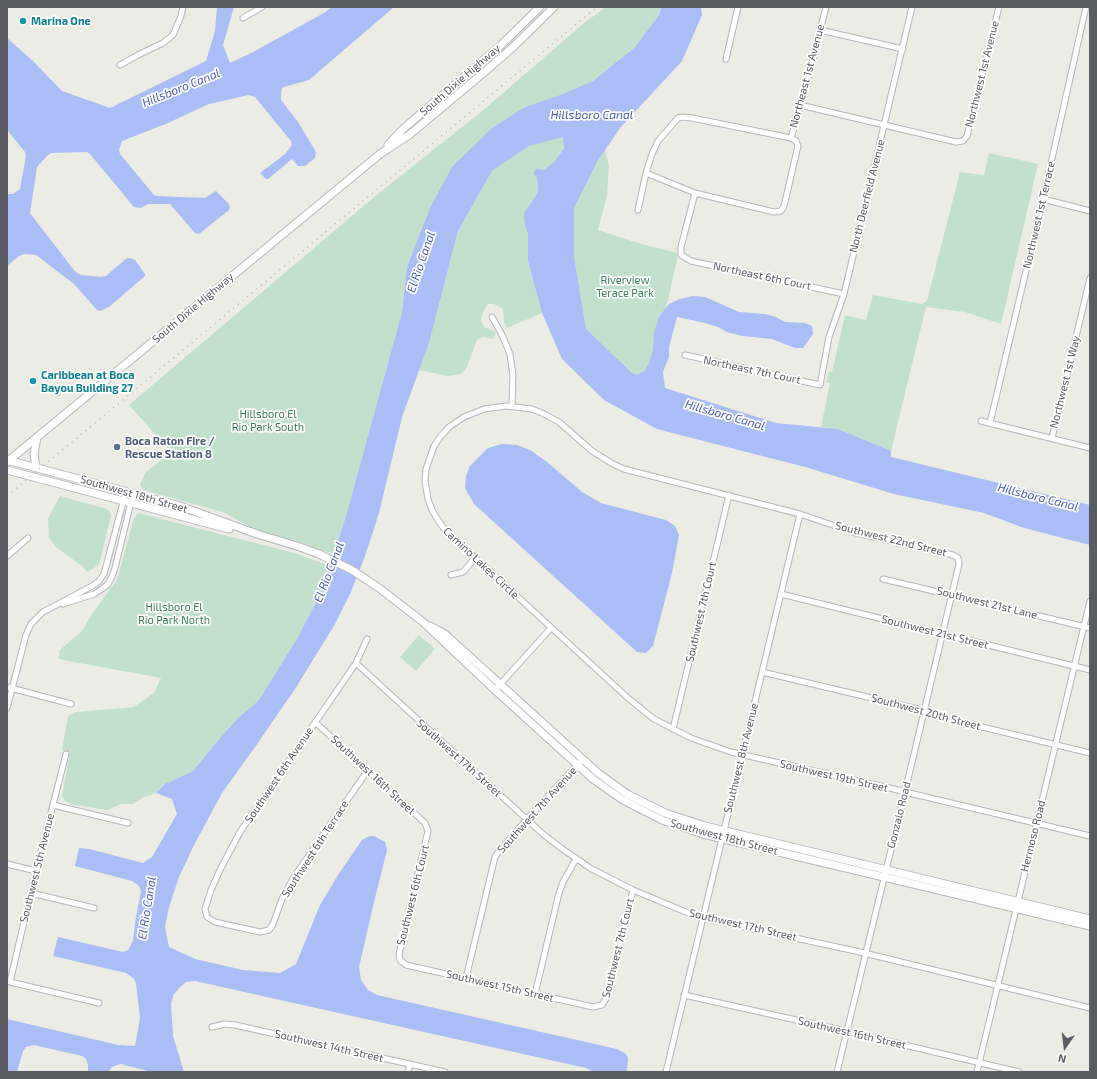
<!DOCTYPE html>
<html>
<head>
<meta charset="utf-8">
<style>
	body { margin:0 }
	#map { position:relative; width:1097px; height:1079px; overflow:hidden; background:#ebece3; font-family:"Exo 2",sans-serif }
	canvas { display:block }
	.frame { position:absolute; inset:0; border:8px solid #5b5c62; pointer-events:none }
	.north { position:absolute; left:1045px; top:1027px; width:40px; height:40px; -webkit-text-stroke:3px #fff; paint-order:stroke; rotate:194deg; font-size:11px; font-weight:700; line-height:16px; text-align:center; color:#5b5c62 }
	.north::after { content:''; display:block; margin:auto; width:14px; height:18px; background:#5b5c62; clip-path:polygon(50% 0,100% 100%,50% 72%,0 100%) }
</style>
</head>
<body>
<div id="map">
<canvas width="1097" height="1079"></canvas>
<div class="frame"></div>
<div class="north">N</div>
</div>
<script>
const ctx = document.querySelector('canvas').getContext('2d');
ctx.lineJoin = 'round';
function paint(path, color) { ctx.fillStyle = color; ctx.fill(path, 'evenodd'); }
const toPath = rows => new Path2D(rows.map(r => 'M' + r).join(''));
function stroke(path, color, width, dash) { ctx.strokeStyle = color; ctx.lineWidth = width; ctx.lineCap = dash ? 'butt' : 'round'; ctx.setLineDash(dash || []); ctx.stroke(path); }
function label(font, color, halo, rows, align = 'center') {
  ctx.font = font + ' "Exo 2",sans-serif'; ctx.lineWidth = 3.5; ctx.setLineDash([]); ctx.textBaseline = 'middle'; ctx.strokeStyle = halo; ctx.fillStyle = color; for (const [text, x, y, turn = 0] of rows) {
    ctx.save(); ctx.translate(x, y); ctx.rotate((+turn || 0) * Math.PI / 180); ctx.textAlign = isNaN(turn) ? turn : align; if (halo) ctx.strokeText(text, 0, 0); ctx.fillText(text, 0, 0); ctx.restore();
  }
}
const green = toPath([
	[606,7,662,7,659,15,635,47,593,81,560,95,523,108,407,267,402,312,346,516,333,554,303,543,256,530,223,512,143,490,140,485,145,473,171,452,129,405,373,198,487,107,584,23],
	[563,136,564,147,554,162,537,177,538,192,524,213,524,221,528,234,528,261,542,313,507,328,504,323,503,309,494,304,488,304,482,314,481,321,484,327,496,332,493,339,483,337,477,340,466,369,461,374,448,376,419,370,429,343,458,231,492,171,529,146],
	[605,150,609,166,607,195,598,230,638,243,677,253,677,260,649,382,632,373,586,329,574,256,574,208,597,162],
	[989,153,1038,164,1001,324,965,312,926,307,891,451,838,429,821,427,830,383,826,382,829,372,832,372,845,315,866,320,873,295,922,304,927,301,960,172,984,175],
	[60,496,107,509,110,512,111,515,99,565,87,572,82,566,56,547,49,538,48,519],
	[138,513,294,553,330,566,321,593,298,637,259,700,237,719,215,744,193,771,165,784,156,793,142,798,133,804,121,804,107,810,71,804,65,801,62,796,70,752,62,750,68,716,77,712,134,707,154,693,161,678,58,659,60,650,82,631,92,614,117,580,134,518],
	[419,635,435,649,416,671,400,657]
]);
const water = toPath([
	[217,7,234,7,223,45,230,63,253,52,324,13,332,7,394,7,309,80,284,87,282,88,281,93,281,100,298,122,316,152,315,158,305,166,298,166,292,159,268,179,266,179,260,173,285,154,292,145,291,141,255,97,249,95,209,104,168,123,122,141,119,150,120,154,154,195,157,196,205,198,216,191,228,203,230,207,229,210,199,234,195,233,170,204,148,204,141,208,134,207,90,154,87,152,51,153,47,156,37,167,30,213,73,269,77,273,81,275,101,277,106,276,127,258,131,258,135,260,145,274,145,276,110,306,101,311,97,310,74,284,36,255,25,254,19,256,7,266,7,194,13,194,20,189,26,156,25,152,7,130,7,38,33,61,62,91,110,108,206,61,215,31],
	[662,7,701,7,702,15,682,61,620,128,597,162,574,208,574,256,586,329,632,373,637,375,645,371,649,363,653,350,654,332,659,317,669,304,680,299,693,296,705,297,739,312,765,314,776,317,785,322,805,323,812,326,813,334,803,348,795,348,772,339,742,336,727,332,718,327,705,323,677,317,669,347,669,357,663,372,665,388,776,423,838,429,891,451,891,457,1090,505,1090,545,1024,528,984,513,894,494,805,467,657,429,604,400,562,359,542,313,528,261,528,234,524,221,524,213,538,192,537,177,533,173,536,169,544,170,554,162,564,148,563,137,529,146,492,171,458,231,429,343,402,417,379,513,365,556,351,592,335,624,295,689,255,747,222,793,194,845,179,877,169,907,165,927,169,947,195,959,243,970,280,973,296,964,320,905,338,875,362,840,370,836,374,836,385,842,387,850,374,902,359,967,361,980,368,990,377,995,617,1049,626,1054,628,1058,627,1072,594,1072,586,1068,195,981,186,982,180,987,174,994,171,1003,173,1036,184,1072,151,1072,121,1064,117,1065,112,1067,108,1072,88,1072,88,1065,86,1059,82,1056,34,1045,26,1047,23,1051,17,1072,7,1072,7,1019,118,1045,135,1046,140,1018,136,983,134,979,126,973,53,956,58,937,123,952,128,950,133,941,135,923,141,891,139,886,132,881,75,866,79,848,89,849,143,863,152,857,177,814,172,799,156,793,165,784,193,771,215,744,237,719,259,700,298,637,321,593,346,516,402,312,407,267,431,206,452,167,491,129,523,108,560,95,593,81,635,47,659,15],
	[502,444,517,445,530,450,547,462,582,492,601,503,666,520,675,526,679,535,672,573,653,646,646,653,637,652,474,504,465,488,466,476,470,466,488,448]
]);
const minor = toPath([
	[243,18,262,7],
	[820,30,903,49],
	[726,59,738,7],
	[120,65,138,55,163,43,173,35,181,16,183,7],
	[800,105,956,142,963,141,967,136,999,7],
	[646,173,695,193,774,212,781,211,784,206,798,146,796,141,791,138,809,75,826,7],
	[695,193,681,247,681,255,691,261,844,294],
	[1043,199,1090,211],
	[638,210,646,173,652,154,658,141,678,118,682,117,692,118,791,138],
	[492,317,502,335,510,354,513,376,512,406],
	[685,355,820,385,829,337,844,294,912,7],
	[981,421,1090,448],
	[990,423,1043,199,1086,7],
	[1052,438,1090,278],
	[7,556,28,538],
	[451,575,463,572,475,558],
	[883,579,1090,628],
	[781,594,1090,670],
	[63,604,94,594,102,589,108,584,112,577,115,568,133,494],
	[367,639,356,663,240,832,220,870,211,890,205,909,207,917,215,922,260,932,269,930,273,924,282,899,294,877,368,770],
	[356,663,544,835,561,848,590,868,633,890,693,915,703,918,860,952,1090,1008],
	[762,672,918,709,924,713,1090,753],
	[7,687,71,704],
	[495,690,551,628],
	[7,708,26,635,31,624,43,612,94,585,99,581,104,574,126,491],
	[315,722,425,823,428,831,399,954,400,960,406,965,593,1007,602,1005,607,997,633,890],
	[673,729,729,495],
	[66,754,36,871,10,982,99,1003],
	[53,805,128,823],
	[7,864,36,871],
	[31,893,94,908],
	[466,978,495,857,500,850,527,819,582,760],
	[535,994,559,893,563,882,576,859],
	[684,995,841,1030,1019,1072],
	[212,1027,225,1024,235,1025,445,1072],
	[408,1072,410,1064],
	[666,1072,800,514],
	[837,1072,905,792,959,564,958,558,953,555,856,533,800,514,624,469,613,464,592,451,559,422,542,413,532,409,506,406,484,409,464,417,449,427,441,436,434,446,426,469,425,481,428,499,432,510,438,520,445,530,628,698,654,719,691,738,731,752,898,790,905,792,1090,836],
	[977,1072,1090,601]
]);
const secondary = toPath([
	[388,145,403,129,500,46,540,7],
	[7,460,180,506,257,534,300,547,319,554,352,570,379,588,423,622,495,690,593,779,623,800,662,820,703,834,1090,926],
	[7,462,380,154,409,135,482,74,512,48,554,7],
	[36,467,34,454,37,437],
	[7,470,229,529],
	[430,626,445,634,598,773,627,794,665,813,705,826,1090,919]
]);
const rail = toPath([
	[7,496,597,7]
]);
const markers = [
	[23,21,4,"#0f9aa8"],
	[33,381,4,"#0f9aa8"],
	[117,447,4,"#5c6f8a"]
];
const cultureNames = [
	["Marina One",31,21],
	["Caribbean at Boca",41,375],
	["Bayou Building 27",41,388]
];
const streetNames = [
	["Northwest 1st Avenue",982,74,-76],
	["Northeast 1st Avenue",807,76,-75],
	["South Dixie Highway",460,80,-41],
	["North Deerfield Avenue",867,196,-76],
	["Northwest 1st Terrace",1039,215,-77],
	["Northeast 6th Court",762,276,12],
	["South Dixie Highway",193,308,-40],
	["Northeast 7th Court",752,370,12],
	["Northwest 1st Way",1065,382,-76],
	["Southwest 18th Street",134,494,16],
	["Southwest 22nd Street",891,539,14],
	["Camino Lakes Circle",481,563,43],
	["Southwest 21st Lane",987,603,14],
	["Southwest 7th Court",701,612,-77],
	["Southwest 21st Street",935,632,14],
	["Southwest 20th Street",926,712,15],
	["Southwest 17th Street",459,758,42],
	["Southwest 8th Avenue",741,758,-76],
	["Southwest 6th Avenue",279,775,-56],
	["Southwest 16th Street",373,775,43],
	["Southwest 19th Street",834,776,13],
	["Southwest 7th Avenue",537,810,-48],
	["Gonzalo Road",899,815,-76],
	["Hermoso Road",1033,836,-76],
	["Southwest 18th Street",724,837,15],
	["Southwest 6th Terrace",315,849,-57],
	["Southwest 5th Avenue",37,868,-76],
	["Southwest 6th Court",413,895,-76],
	["Southwest 17th Street",743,925,13],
	["Southwest 7th Court",618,948,-76],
	["Southwest 15th Street",500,986,13],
	["Southwest 16th Street",852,1033,13],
	["Southwest 14th Street",329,1046,13]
];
const parkNames = [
	["Riverview",625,280],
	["Terace Park",625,293],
	["Hillsboro El",268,414],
	["Rio Park South",268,427],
	["Hillsboro El",174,607],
	["Rio Park North",174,620]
];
const serviceNames = [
	["Boca Raton Fire /",125,441],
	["Rescue Station 8",125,454]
];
const waterNames = [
	["Hillsboro Canal",181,88,-22],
	["Hillsboro Canal",592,115],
	["El Rio Canal",421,262,-71],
	["Hillsboro Canal",725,415,16],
	["Hillsboro Canal",1038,497,14],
	["El Rio Canal",329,572,-69],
	["El Rio Canal",147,908,-81]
];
paint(green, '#c2e1cc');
paint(water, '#a9bdf6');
stroke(minor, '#b5b6bc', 7);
stroke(secondary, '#b6b7be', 9);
stroke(minor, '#fff', 5);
stroke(secondary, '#fff', 7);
stroke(rail, '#b5b5b6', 1.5, [1, 5]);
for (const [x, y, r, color] of markers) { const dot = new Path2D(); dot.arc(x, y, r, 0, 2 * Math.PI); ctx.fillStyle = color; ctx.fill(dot); stroke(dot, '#fff', 1.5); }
label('bold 11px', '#0d838f', '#fff', cultureNames, 'left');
label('11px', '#5b5c62', '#fff', streetNames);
label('11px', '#3d7f55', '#fff', parkNames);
label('bold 11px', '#4e5e75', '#fff', serviceNames, 'left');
label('italic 12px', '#4f61b6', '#fff', waterNames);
</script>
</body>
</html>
